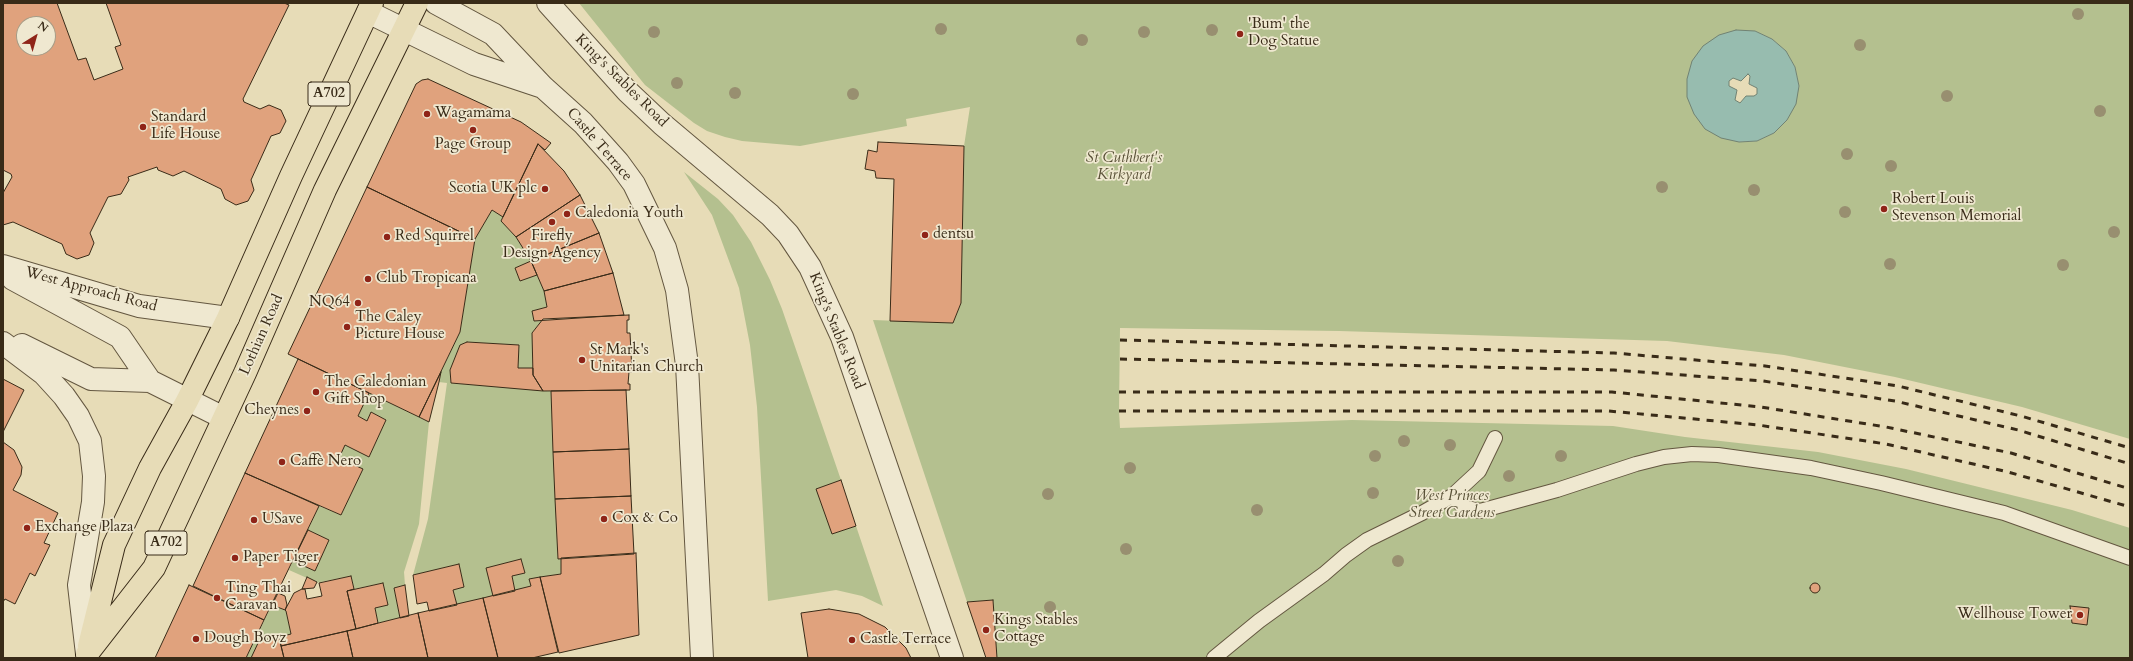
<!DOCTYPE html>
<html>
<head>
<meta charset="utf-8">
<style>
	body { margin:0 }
	#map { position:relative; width:2133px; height:661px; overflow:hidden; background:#e7dcb7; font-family:Cardo,serif }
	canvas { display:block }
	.frame { position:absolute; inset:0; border:4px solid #392b18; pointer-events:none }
	.north { position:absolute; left:16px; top:16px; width:40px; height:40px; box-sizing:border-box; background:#efe8d0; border:1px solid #a69c86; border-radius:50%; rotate:37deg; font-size:11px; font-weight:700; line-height:16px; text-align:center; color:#392b18 }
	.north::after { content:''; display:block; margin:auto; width:14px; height:18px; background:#8f2418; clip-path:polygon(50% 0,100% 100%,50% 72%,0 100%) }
</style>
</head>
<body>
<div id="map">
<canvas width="2133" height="661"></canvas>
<div class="frame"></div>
<div class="north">N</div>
</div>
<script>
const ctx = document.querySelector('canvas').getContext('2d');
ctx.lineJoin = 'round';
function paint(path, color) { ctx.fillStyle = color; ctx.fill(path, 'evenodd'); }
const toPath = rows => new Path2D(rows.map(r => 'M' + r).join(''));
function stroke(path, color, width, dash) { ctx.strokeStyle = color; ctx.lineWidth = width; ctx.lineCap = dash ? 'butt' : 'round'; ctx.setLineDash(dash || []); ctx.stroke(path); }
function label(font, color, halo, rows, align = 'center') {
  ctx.font = font + ' Cardo,serif'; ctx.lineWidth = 3.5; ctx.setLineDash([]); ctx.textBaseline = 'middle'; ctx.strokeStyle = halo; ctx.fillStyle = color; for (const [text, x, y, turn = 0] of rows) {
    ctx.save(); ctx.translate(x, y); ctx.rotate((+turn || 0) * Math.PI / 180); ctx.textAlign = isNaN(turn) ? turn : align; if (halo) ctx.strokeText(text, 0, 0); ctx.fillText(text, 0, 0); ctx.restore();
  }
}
const green = toPath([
	[579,3,2130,3,2130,439,2022,407,1895,377,1784,355,1667,341,1339,331,1120,328,1119,411,1120,428,1352,420,1613,426,1685,437,1818,452,1906,469,2072,510,2130,528,2130,658,997,658,993,600,967,602,873,320,953,323,961,303,964,146,970,107,906,119,907,126,800,146,742,141,725,137,707,131,694,123,645,85],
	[1755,31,1772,39,1786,51,1795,67,1799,86,1787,120,1774,133,1757,141,1739,142,1719,35],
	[684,172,718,199,733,215,751,242,770,280,782,309,841,480,817,489,832,534,856,526,883,606,862,596,836,590,768,601,757,407,750,345,739,288,712,215],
	[492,210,503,217,501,221,516,237,531,261,515,268,520,281,537,275,544,291,547,307,532,311,534,321,543,319,532,333,533,368,518,368,518,345,467,342,460,346,450,370,451,383,551,391,558,559,561,558,561,574,529,579,531,586,515,591,512,576,525,573,521,559,487,568,493,596,457,605,453,590,464,587,459,564,413,575,428,519,447,383,439,382,441,372,460,332,475,239],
	[369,393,429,422,419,524,404,572,405,585,394,588,400,618,378,623,375,608,388,605,383,583,354,589,351,576,316,583,316,582,289,570,293,561,315,571,329,540,308,530,319,506,341,515,363,469,339,458,345,445,369,457,386,420,371,412,367,421,358,416],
	[272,605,286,611,291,634,279,637,251,658,246,658]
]);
const water = toPath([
	[1736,30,1755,31,1772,39,1786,51,1795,67,1799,86,1796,104,1787,120,1774,133,1757,141,1739,142,1721,138,1705,129,1694,114,1687,97,1687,79,1692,61,1703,46,1719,35,1736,30],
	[1748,74,1750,76,1749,84,1757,88,1757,94,1754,96,1746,96,1740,103,1735,100,1737,90,1729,86,1729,81,1733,78,1741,81,1748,74]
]);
const building = toPath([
	[3,3,57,3,78,60,86,58,94,80,123,69,115,47,121,45,106,3,284,3,289,5,243,99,244,102,260,109,269,105,281,110,286,121,280,133,271,136,251,180,254,190,248,201,236,205,225,199,221,189,184,171,173,176,158,170,157,167,128,177,129,180,121,194,108,197,90,233,94,243,89,255,77,259,66,254,62,244,13,222,3,225,3,193,12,177,11,174,3,170,3,3],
	[24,24,48,24,48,48,24,48,24,24],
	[428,79,521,122,551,143,545,150,538,144,503,217,492,210,475,239,367,187,416,84,422,80,428,79],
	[878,142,964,146,961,303,953,323,890,321,894,179,876,178,875,171,865,169,868,150,877,152,878,142],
	[538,144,564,171,580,195,516,237,501,221,538,144],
	[367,187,475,239,460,332,419,417,288,354,367,187],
	[580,195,599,233,531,261,516,237,580,195],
	[599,233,613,273,544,291,531,261,599,233],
	[531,261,537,275,520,281,515,268,531,261],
	[613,273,624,315,534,321,532,311,547,307,544,291,613,273],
	[629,315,629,320,627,320,627,333,630,333,632,372,629,372,628,384,630,384,630,390,543,391,533,375,532,333,543,319,629,315],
	[467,342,519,345,518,368,533,368,533,375,543,391,451,383,450,370,460,345,467,342],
	[298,359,369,393,358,416,367,421,371,412,386,420,369,457,345,445,339,458,363,469,341,515,245,473,298,359],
	[441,372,439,382,429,422,419,417,441,372],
	[3,379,24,390,3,432,3,379],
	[626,390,629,449,553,452,551,391,626,390],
	[3,442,14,450,22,467,21,475,13,490,58,513,44,543,50,545,35,576,30,573,15,604,5,599,3,602,3,442],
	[629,449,631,496,555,499,553,452,629,449],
	[245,473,319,506,264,620,193,586,245,473],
	[841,480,856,526,832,534,816,489,841,480],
	[631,496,634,554,558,559,555,499,631,496],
	[308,530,329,540,315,571,293,561,308,530],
	[636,553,639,635,559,653,540,577,561,574,561,558,636,553],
	[521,559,525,573,512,576,515,591,493,596,486,568,521,559],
	[459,564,464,587,453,590,457,605,429,611,427,602,417,604,413,575,459,564],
	[351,576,354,589,347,591,356,629,281,646,279,637,291,634,286,611,285,610,294,593,302,589,305,589,307,599,322,596,319,583,351,576],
	[307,577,317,582,314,588,302,589,307,577],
	[540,577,558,652,532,658,498,658,483,598,531,586,529,579,540,577],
	[383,583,388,605,375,608,378,623,356,629,347,591,383,583],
	'1810 588a5 5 0 1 1 10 0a5 5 0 1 1-10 0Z',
	[189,585,264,620,246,658,155,658,189,585],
	[405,585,409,616,400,618,394,588,405,585],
	[278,593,285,596,287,605,285,610,272,605,278,593],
	[483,598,498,658,428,658,418,613,483,598],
	[993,600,997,658,986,658,967,602,993,600],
	[2070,606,2089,608,2087,625,2072,623,2070,606],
	[829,609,859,614,885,627,906,648,911,658,808,658,801,613,829,609],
	[418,613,428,658,353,658,347,631,418,613],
	[347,631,353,658,284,658,281,646,347,631],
	[279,637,284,658,251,658,259,641,279,637]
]);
const service = toPath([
	[1452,496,1464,507,1480,511,1557,490,1636,464,1664,457,1692,454,1718,455,1811,468,1881,483,2004,513,2130,558],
	[1214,658,1259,621,1324,574,1346,555,1367,540,1422,513,1452,496,1479,471,1495,438]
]);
const minor = toPath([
	[436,3,493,34,543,87,583,123,618,162,634,184,665,248,677,290,687,365,702,658],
	[548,3,627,91,662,124,770,215,788,234,810,267,842,337,952,658],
	[368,12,474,64,540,86]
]);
const tertiary = toPath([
	[3,266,139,306,228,318],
	[13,279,120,337,150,381],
	[3,343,44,374,64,396,78,416,90,441,94,476,93,502,79,585,87,654],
	[22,345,91,379,150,381,224,418]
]);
const primary = toPath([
	[89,646,114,545,150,468,187,401,228,318,291,176,372,3],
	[87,654,154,568,245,373,325,190,417,3]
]);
const rail = toPath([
	[1120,340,1614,353,1765,366,1898,386,2021,416,2130,448],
	[1120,359,1614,370,1763,381,1895,401,2018,430,2130,464],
	[1119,392,1612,392,1761,407,1886,427,2011,453,2130,489],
	[1119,411,1609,411,1758,425,1886,444,2008,472,2130,507]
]);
const trees = [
	[2078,14],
	[941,29],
	[1212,30],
	[654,32],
	[1144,32],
	[1082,40],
	[1860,45],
	[677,83],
	[735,93],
	[853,94],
	[1947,96],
	[2100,111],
	[1847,154],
	[1891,166],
	[1662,187],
	[1754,190],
	[1845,212],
	[2114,232],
	[1890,264],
	[2063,265],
	[1404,441],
	[1450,445],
	[1375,456],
	[1561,456],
	[1130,468],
	[1509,476],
	[1373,493],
	[1048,494],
	[1257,510],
	[1126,549],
	[1398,561],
	[1050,607]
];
const markers = [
	[1240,34,4,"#8f2418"],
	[427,114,4,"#8f2418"],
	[143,127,4,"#8f2418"],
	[473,130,4,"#8f2418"],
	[545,189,4,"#8f2418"],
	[1884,209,4,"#8f2418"],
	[567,214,4,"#8f2418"],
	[552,222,4,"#8f2418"],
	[925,235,4,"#8f2418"],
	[387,237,4,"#8f2418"],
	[368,279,4,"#8f2418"],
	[358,303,4,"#8f2418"],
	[347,327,4,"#8f2418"],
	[582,360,4,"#8f2418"],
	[316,392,4,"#8f2418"],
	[307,411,4,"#8f2418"],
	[282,462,4,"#8f2418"],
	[604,519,4,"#8f2418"],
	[254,520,4,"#8f2418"],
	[27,528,4,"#8f2418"],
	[235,558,4,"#8f2418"],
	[217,598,4,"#8f2418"],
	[2080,615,4,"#8f2418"],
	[986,630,4,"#8f2418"],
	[196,639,4,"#8f2418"],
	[852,640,4,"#8f2418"]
];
const shields = [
	[329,94,42],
	[166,543,42]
];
const shieldNames = [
	["A702",329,94],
	["A702",166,543]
];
const poiNames = [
	["'Bum' the",1248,25],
	["Dog Statue",1248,42],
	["Wagamama",435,114],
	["Standard",151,118],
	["Life House",151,135],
	["Page Group",473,145,"center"],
	["Scotia UK plc",537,189,"right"],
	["Robert Louis",1892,200],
	["Stevenson Memorial",1892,217],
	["Caledonia Youth",575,214],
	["dentsu",933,235],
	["Red Squirrel",395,237],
	["Firefly",552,237,"center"],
	["Design Agency",552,254,"center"],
	["Club Tropicana",376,279],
	["NQ64",350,303,"right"],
	["The Caley",355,318],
	["Picture House",355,335],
	["St Mark's",590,351],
	["Unitarian Church",590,368],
	["The Caledonian",324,383],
	["Gift Shop",324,400],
	["Cheynes",299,411,"right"],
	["Caffè Nero",290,462],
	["Cox & Co",612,519],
	["USave",262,520],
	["Exchange Plaza",35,528],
	["Paper Tiger",243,558],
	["Ting Thai",225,589],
	["Caravan",225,606],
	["Wellhouse Tower",2072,615,"right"],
	["Kings Stables",994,621],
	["Cottage",994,638],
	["Dough Boyz",204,639],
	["Castle Terrace",860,640]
];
const streetNames = [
	["King's Stables Road",621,81,45],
	["Castle Terrace",599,145,49],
	["West Approach Road",91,290,15],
	["King's Stables Road",836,331,68],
	["Lothian Road",262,335,-66]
];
const parkNames = [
	["St Cuthbert's",1124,159],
	["Kirkyard",1124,176],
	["West Princes",1452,497],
	["Street Gardens",1452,514]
];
paint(green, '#b4c08f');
paint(water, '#97bcaf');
stroke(water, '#718273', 1);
paint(building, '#e0a27d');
stroke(building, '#392b18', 1);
stroke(service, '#645740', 16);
stroke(minor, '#645740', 24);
stroke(tertiary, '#645740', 24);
stroke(primary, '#392b18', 24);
stroke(service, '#efe8d0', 14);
stroke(minor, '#efe8d0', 22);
stroke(tertiary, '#efe8d0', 22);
stroke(primary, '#e7dcb7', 22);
stroke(rail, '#392b18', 3, [7, 7]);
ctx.fillStyle = '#988f70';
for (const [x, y] of trees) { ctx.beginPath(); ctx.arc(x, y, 6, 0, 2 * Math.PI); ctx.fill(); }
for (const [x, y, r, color] of markers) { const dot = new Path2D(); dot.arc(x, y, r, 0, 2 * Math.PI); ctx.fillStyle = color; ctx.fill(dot); stroke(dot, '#efe8d0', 1.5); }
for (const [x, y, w] of shields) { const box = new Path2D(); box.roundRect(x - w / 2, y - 12, w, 24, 3); ctx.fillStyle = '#efe8d0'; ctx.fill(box); stroke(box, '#392b18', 1); }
label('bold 14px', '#392b18', null, shieldNames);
label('15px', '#392b18', '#efe8d0', poiNames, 'left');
label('15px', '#392b18', '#efe8d0', streetNames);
label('italic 15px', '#585036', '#efe8d0', parkNames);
</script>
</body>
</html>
